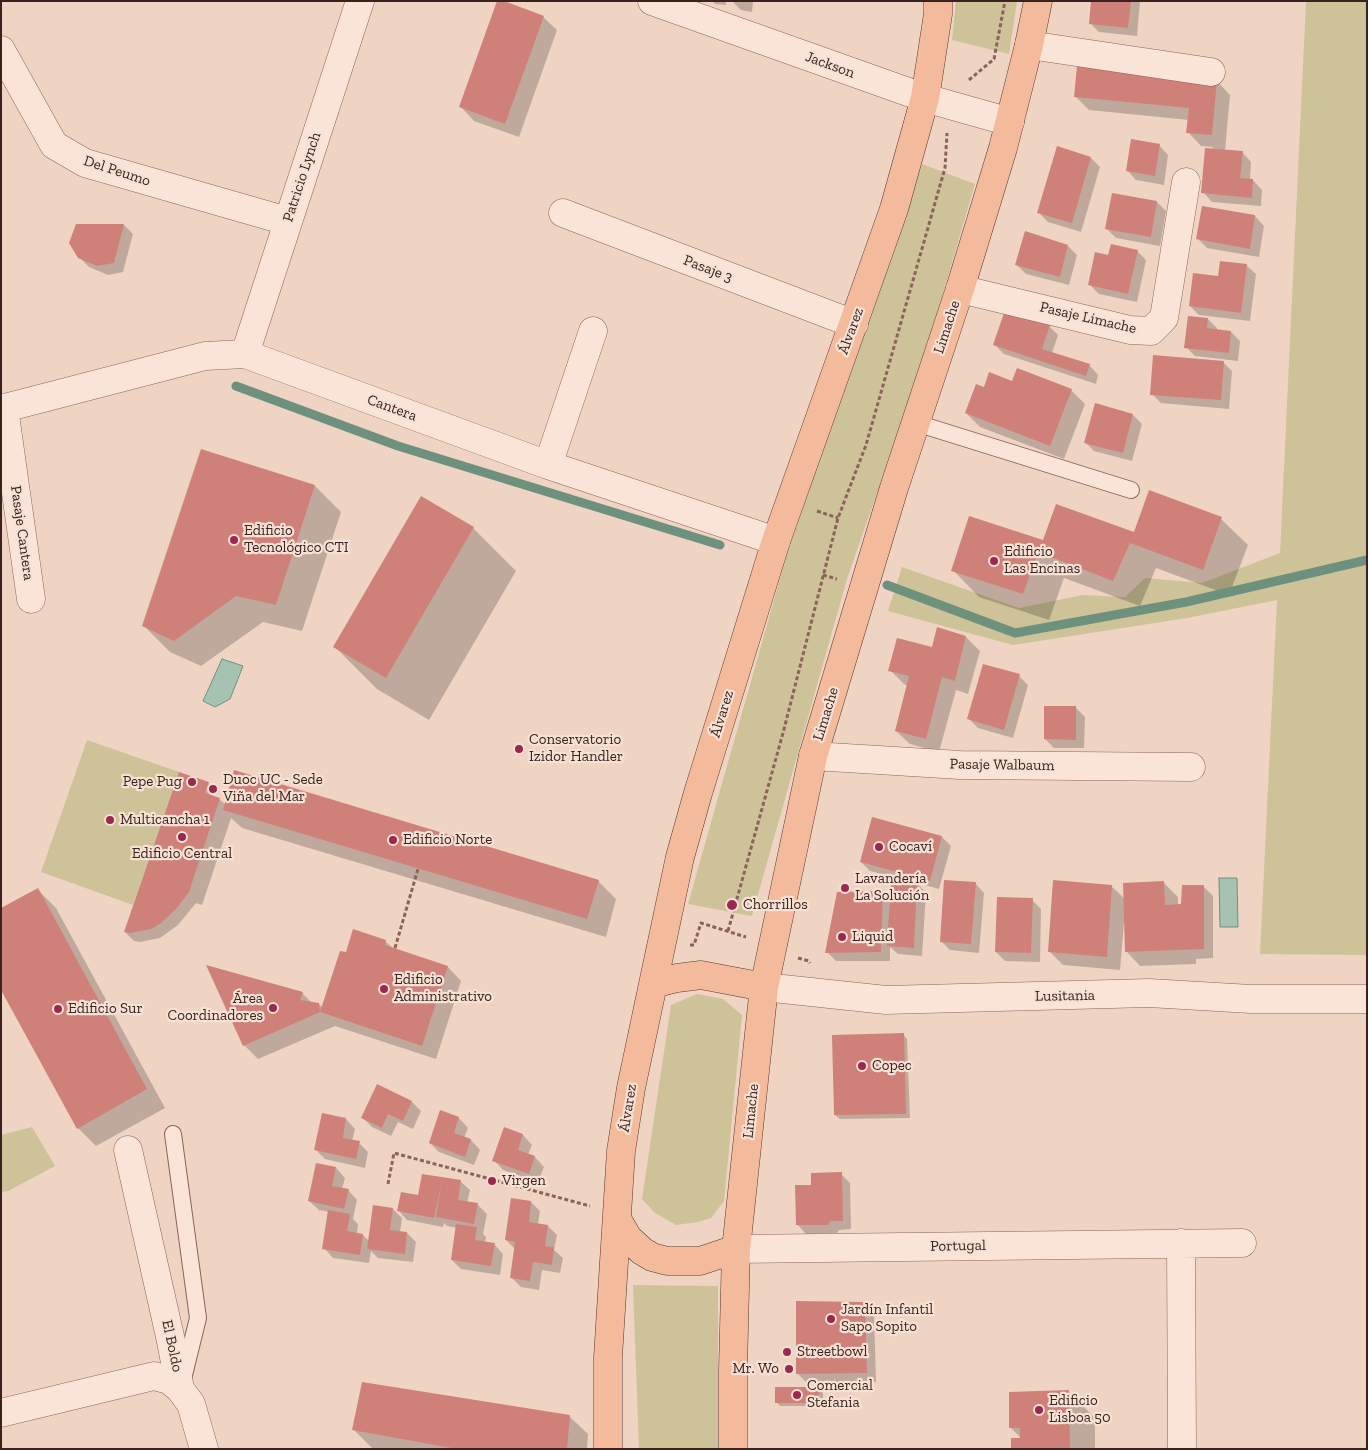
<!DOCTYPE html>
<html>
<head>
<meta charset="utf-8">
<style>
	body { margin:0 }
	#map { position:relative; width:1368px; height:1450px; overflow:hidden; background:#efd4c4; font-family:"Zilla Slab",serif }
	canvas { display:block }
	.frame { position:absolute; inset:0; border:2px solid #3a221e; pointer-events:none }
</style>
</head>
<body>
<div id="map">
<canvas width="1368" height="1450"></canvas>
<div class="frame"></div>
</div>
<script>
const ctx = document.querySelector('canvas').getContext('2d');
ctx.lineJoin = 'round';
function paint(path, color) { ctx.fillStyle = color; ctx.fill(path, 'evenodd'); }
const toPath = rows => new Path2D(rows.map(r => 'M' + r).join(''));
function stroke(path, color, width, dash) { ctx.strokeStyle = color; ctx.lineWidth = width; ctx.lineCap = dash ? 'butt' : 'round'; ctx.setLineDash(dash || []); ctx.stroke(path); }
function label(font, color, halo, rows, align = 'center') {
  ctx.font = font + ' "Zilla Slab",serif'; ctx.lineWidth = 4.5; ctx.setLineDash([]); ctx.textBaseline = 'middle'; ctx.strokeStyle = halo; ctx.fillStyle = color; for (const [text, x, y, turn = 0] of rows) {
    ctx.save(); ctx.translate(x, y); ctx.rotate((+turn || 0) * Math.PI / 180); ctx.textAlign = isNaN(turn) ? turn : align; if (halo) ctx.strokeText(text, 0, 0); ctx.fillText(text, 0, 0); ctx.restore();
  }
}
const green = toPath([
	[956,1,1017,1,1009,54,952,40],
	[1306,1,1367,1,1367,955,1260,954,1277,600,1187,618,1013,645,888,611,902,567,1019,608,1083,595,1125,597,1145,578,1202,583,1280,553],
	[922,164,975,184,925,355,847,579,752,916,688,904,787,554],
	[87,740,179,772,133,905,41,872],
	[697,994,723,999,742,1015,724,1201,711,1218,698,1222,676,1225,655,1213,642,1199,671,1005],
	[32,1127,55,1166,8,1191,1,1192,1,1135],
	[633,1285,718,1286,718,1449,639,1449]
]);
const water = toPath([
	[222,659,243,666,230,699,215,707,203,701,222,659],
	[1219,878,1237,878,1238,927,1220,927,1219,878]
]);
const shadow = toPath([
	[712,1,726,1,726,5,715,4],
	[732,1,753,1,752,12,741,10],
	[1092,1,1140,1,1137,36,1099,32,1090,23],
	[543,17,557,30,519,137,474,121,461,107],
	[1217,81,1230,95,1225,151,1242,152,1251,162,1250,180,1253,180,1262,190,1261,206,1212,202,1203,192,1213,147,1201,146,1188,132,1189,120,1089,110,1075,96],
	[1159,145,1168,155,1164,185,1136,180,1127,170],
	[1091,158,1100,167,1081,232,1048,222,1039,213],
	[1113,194,1157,202,1166,211,1160,246,1116,238,1107,229],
	[1203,207,1255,216,1264,226,1259,257,1207,248,1198,239],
	[77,225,124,225,133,234,123,272,108,275,89,267,79,257],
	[1068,246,1077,255,1069,285,1026,274,1017,265],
	[1137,251,1146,260,1137,302,1099,294,1089,284,1109,256],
	[1246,265,1256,274,1250,321,1199,315,1190,306,1219,278],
	[1208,319,1217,328,1217,330,1231,332,1240,341,1238,361,1195,356,1186,347],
	[1049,326,1058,335,1052,353,1089,365,1098,375,1096,384,1004,354,995,345],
	[1223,362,1232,371,1229,409,1161,403,1152,394],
	[1013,382,1071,390,1085,404,1064,459,980,427,966,413,984,388],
	[1133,415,1142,424,1132,461,1094,451,1085,442],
	[202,451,315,486,341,512,302,631,263,622,201,666,170,652,144,626],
	[1221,519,1248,545,1229,595,1156,568,1140,606,1064,578,1049,620,979,597,953,570,1043,542,1134,534],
	[473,528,516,571,429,720,377,689,335,647],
	[938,629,966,637,980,651,968,694,956,690,939,752,910,744,896,731,908,686,904,684,890,670,933,649],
	[1019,676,1028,685,1013,738,978,728,969,719],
	[1076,708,1085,717,1084,748,1054,748,1045,739],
	[208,783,212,787,210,796,219,799,226,805,598,881,616,899,606,937,242,828,231,818,202,905,196,903,178,925,160,938,140,942,134,941,125,932],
	[942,837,951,846,939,889,917,883,926,893,922,956,898,954,890,947,890,961,836,961,827,952,882,892,891,901,912,882,870,871,861,862],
	[975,883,984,893,979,953,950,950,941,941],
	[1164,883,1178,897,1178,906,1203,886,1213,896,1213,958,1196,959,1196,964,1140,966,1127,952,1126,923,1124,923,1120,970,1063,965,1049,951,1111,886,1125,899],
	[38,890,56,908,165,1108,96,1146,78,1128],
	[1032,900,1041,909,1040,962,1005,961,996,952],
	[385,941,394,949,448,967,461,981,436,1059,335,1026,258,1059,244,1045,208,967,302,993,312,1003,319,1004,323,1008,346,953],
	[903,1034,907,1039,910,1118,840,1119,835,1115],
	[377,1086,412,1102,421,1111,413,1129,398,1122,391,1136,372,1127,363,1118],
	[441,1112,459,1118,468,1128,464,1138,471,1140,480,1150,474,1165,439,1152,430,1143],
	[346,1119,355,1129,352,1141,359,1143,368,1152,365,1168,325,1159,316,1150],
	[505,1129,523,1135,532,1145,528,1155,535,1157,544,1167,538,1182,503,1170,494,1160],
	[336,1168,345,1178,342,1189,348,1190,357,1200,353,1219,358,1224,357,1234,363,1235,369,1241,393,1209,402,1218,400,1232,407,1233,416,1242,413,1262,378,1258,371,1251,369,1263,333,1258,324,1248,329,1212,319,1210,309,1201],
	[841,1174,850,1183,851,1229,839,1230,837,1233,806,1234,797,1224,813,1186],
	[423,1175,460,1181,470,1190,467,1203,478,1205,487,1214,483,1234,486,1237,485,1243,494,1244,503,1254,500,1275,461,1269,452,1260,457,1228,447,1226,444,1223,443,1227,407,1220,398,1210,419,1197],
	[531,1202,540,1211,538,1224,548,1226,557,1235,554,1250,563,1258,560,1273,542,1270,539,1290,521,1287,511,1277,515,1249,506,1240],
	[865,1304,874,1313,876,1382,806,1382,797,1373],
	[818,1388,823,1393,823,1406,780,1406,776,1402],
	[1068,1391,1095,1418,1095,1449,1012,1449,1022,1439,1011,1428],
	[569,1416,588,1434,587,1449,375,1449,372,1448,354,1430]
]);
const stream = toPath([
	[236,386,398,446,720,545],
	[887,585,1015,633,1186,602,1367,560]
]);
const building = toPath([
	[497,1,504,1,544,16,505,124,459,107],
	[1091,1,1131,1,1128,28,1089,24],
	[1077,66,1217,80,1212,135,1186,133,1189,108,1074,97],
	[1131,139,1160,144,1155,176,1126,171],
	[1057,146,1091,157,1072,223,1037,213],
	[1205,148,1243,151,1240,178,1253,179,1252,198,1201,193],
	[1112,193,1157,201,1151,237,1105,229],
	[1202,206,1255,215,1250,249,1196,239],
	[76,224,124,224,114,263,97,266,78,258,69,243],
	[1025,231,1068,245,1060,277,1015,265],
	[1111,244,1138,250,1128,294,1088,285,1095,252,1108,255],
	[1220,261,1247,264,1241,313,1189,306,1193,273,1218,276],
	[1005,310,1050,325,1042,349,1090,364,1086,376,993,345],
	[1188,316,1208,318,1207,328,1231,331,1229,353,1184,348],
	[1153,355,1224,361,1221,400,1150,395],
	[1017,368,1072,389,1050,446,965,413,976,384,984,387,989,372,1012,381],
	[1095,403,1133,414,1123,453,1084,443],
	[201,449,315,485,276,605,236,596,174,641,142,626],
	[1149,490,1222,517,1203,570,1130,543,1113,581,1038,552,1023,594,951,571,969,516,1043,540,1056,504,1134,532],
	[421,496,474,527,386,678,333,647],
	[937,627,966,636,955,681,942,677,926,739,895,731,909,676,888,671,897,638,932,647],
	[983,664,1020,674,1004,730,967,719],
	[1044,706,1076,706,1076,740,1044,739],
	[234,770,599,880,587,919,223,810],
	[179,772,209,782,205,793,220,798,189,892,176,909,160,924,151,929,130,933,124,932],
	[872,817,942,836,930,881,860,862],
	[944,880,976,882,971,944,940,942],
	[1053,880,1112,885,1107,957,1048,952],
	[891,881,917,882,914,948,887,946],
	[1164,881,1165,905,1181,904,1182,885,1204,885,1204,949,1125,952,1123,883],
	[38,888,147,1089,77,1129,1,990,1,908],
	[883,891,881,952,825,953,837,892],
	[997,897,1033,898,1031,953,995,952],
	[353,929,386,940,385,945,448,966,422,1046,320,1012,340,951,346,952],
	[206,965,303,992,300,1000,319,1003,320,1012,243,1046],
	[904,1033,906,1114,834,1115,832,1035],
	[377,1084,412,1101,403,1121,388,1114,382,1128,361,1118],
	[440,1110,459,1117,454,1133,471,1139,465,1157,429,1143],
	[322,1113,346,1118,343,1138,360,1141,356,1159,314,1150],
	[504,1127,523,1134,518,1150,535,1156,529,1174,492,1161],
	[316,1163,336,1167,332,1186,349,1189,344,1209,308,1201],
	[842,1172,843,1221,830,1221,828,1225,796,1225,795,1185,811,1185,811,1173],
	[422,1174,461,1180,458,1200,478,1203,474,1224,436,1217,441,1186,434,1218,397,1211,401,1192,418,1195],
	[511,1198,531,1201,529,1222,548,1225,545,1246,554,1247,552,1265,533,1262,530,1281,510,1278,515,1242,505,1240],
	[373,1205,393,1208,390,1230,407,1232,405,1254,367,1249],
	[328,1210,350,1214,347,1231,363,1234,360,1255,322,1249],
	[456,1224,477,1227,475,1240,495,1243,491,1266,451,1260],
	[796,1301,865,1302,867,1373,796,1374],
	[362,1382,570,1415,567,1449,457,1449,352,1430],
	[775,1387,819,1387,819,1403,775,1403],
	[1069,1390,1070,1449,1011,1449,1011,1438,1020,1438,1020,1428,1009,1428,1009,1392]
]);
const path = toPath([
	[969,80,994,59,1005,1],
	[817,511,838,518],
	[823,575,837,579],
	[728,931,783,733,838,518,866,445,945,168,947,133],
	[690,945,694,945,701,923,746,937],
	[395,948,418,869],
	[798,958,809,961,810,963],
	[388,1184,394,1153,590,1206]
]);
const service = toPath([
	[916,423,1131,490],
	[173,1134,198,1318,183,1379]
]);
const minor = toPath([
	[652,1,925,98,1010,122],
	[1029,45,1211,72],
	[1,50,54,145,85,163,287,221],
	[563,213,854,324],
	[960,289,1130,330,1151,331,1164,318,1186,182],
	[245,354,360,1],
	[4,408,31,599],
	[1,409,205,356,245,354,548,465,776,541],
	[548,465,593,331],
	[813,756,960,765,1191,767],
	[128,1150,171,1341,180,1389],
	[1181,1243,1182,1449],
	[736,1249,1242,1243]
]);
const tertiary = toPath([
	[764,987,886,1000,1149,993,1251,999,1367,999],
	[1,1413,154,1376,169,1380,180,1389,191,1404,204,1449]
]);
const primary = toPath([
	[653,984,677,978,701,975,764,987],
	[617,1219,628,1238,642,1251,652,1257,667,1261,700,1261,736,1249],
	[608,1449,608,1357,621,1151,631,1088,680,857,698,793,776,541,894,209,925,98,938,14,938,1],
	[733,1449,733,1369,736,1249,764,987,813,756,894,488,960,289,1003,148,1029,45,1038,1]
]);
const markers = [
	[234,540,5,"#9b2850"],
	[994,561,5,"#9b2850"],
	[519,749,5,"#9b2850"],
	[192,782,5,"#9b2850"],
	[213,789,5,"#9b2850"],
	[110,820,5,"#9b2850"],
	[182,837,5,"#9b2850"],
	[393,840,5,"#9b2850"],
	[879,847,5,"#9b2850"],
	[845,888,5,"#9b2850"],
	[732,905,6,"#9b2850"],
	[842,937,5,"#9b2850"],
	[384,989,5,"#9b2850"],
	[273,1008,5,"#9b2850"],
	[58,1009,5,"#9b2850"],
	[862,1066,5,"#9b2850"],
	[492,1181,5,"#9b2850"],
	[831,1319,5,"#9b2850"],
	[787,1352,5,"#9b2850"],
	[789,1369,5,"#9b2850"],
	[797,1395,5,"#9b2850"],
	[1039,1410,5,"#9b2850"]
];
const streetNames = [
	["Jackson",830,65,20],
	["Del Peumo",117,171,18],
	["Patricio Lynch",302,177,-72],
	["Pasaje 3",708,269,21],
	["Pasaje Limache",1088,318,13],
	["Limache",947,327,-72],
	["Álvarez",851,331,-70],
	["Cantera",392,408,20],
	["Pasaje Cantera",22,533,82],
	["Álvarez",722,714,-73],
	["Limache",826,714,-73],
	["Pasaje Walbaum",1002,765,1],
	["Lusitania",1065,996,-1],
	["Álvarez",628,1108,-81],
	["Limache",751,1111,-84],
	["Portugal",958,1246,-1],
	["El Boldo",172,1346,78]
];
const poiNames = [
	["Edificio",244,531],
	["Tecnológico CTI",244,548],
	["Edificio",1004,552],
	["Las Encinas",1004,569],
	["Conservatorio",529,740],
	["Izidor Handler",529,757],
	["Duoc UC - Sede",223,780],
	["Viña del Mar",223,797],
	["Pepe Pug",182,782,"right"],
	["Multicancha 1",120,820],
	["Edificio Norte",403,840],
	["Cocaví",889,847],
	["Edificio Central",182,854,"center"],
	["Lavandería",855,879],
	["La Solución",855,896],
	["Chorrillos",743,905],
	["Liquid",852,937],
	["Edificio",394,980],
	["Administrativo",394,997],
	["Área",263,999,"right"],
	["Coordinadores",263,1016,"right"],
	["Edificio Sur",68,1009],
	["Copec",872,1066],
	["Virgen",502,1181],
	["Jardín Infantil",841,1310],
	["Sapo Sopito",841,1327],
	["Streetbowl",797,1352],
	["Mr. Wo",779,1369,"right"],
	["Comercial",807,1386],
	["Stefania",807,1403],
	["Edificio",1049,1401],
	["Lisboa 50",1049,1418]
];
paint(green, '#cec298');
paint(water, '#a6c2b1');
stroke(water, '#6d917c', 1);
paint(shadow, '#0003');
stroke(stream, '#6d917c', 9);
paint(building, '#ce8079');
stroke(service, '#8b635a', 18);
stroke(minor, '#8b635a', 29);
stroke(tertiary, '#8b635a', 29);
stroke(primary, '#58342e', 29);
stroke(path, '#8b635a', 3, [4, 2.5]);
stroke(service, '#fae4d8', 16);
stroke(minor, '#fae4d8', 28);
stroke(tertiary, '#fae4d8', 28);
stroke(primary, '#f3ba9c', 28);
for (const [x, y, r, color] of markers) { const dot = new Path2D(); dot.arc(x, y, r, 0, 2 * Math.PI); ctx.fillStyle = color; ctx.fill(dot); stroke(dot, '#f6e1d4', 2); }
label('15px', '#3a221e', '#f6e1d4', streetNames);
label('15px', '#3a221e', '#f6e1d4', poiNames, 'left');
</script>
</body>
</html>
